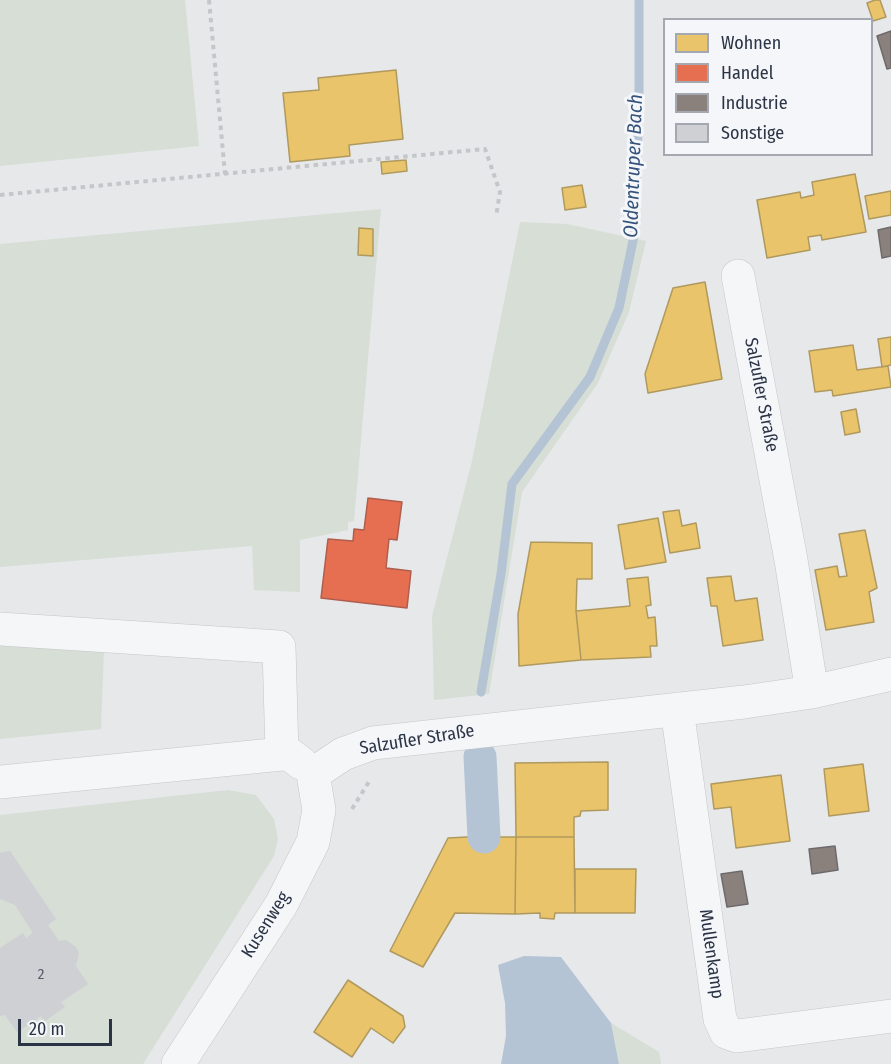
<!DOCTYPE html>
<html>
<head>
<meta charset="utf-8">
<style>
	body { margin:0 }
	#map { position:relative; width:891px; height:1064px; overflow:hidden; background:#e6e8ea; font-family:"Fira Sans Condensed",sans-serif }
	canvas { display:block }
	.legend { position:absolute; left:663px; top:18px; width:210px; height:138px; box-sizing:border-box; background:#f4f6f9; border:2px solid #a4a8b1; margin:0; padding:8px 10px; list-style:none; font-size:18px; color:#2b3445 }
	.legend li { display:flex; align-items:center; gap:12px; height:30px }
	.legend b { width:30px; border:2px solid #a4a8b1 }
	.scale { position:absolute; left:18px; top:1019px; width:94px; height:27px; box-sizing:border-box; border:3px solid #2b3445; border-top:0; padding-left:8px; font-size:18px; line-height:21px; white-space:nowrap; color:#2b3445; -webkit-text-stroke:4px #f4f6f9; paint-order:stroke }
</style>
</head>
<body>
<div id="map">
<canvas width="891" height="1064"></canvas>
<ul class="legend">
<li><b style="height:16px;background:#e9c46a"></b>Wohnen</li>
<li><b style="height:16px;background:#e76f51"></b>Handel</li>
<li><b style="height:16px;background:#8a817c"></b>Industrie</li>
<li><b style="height:16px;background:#ced0d3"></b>Sonstige</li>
</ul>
<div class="scale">20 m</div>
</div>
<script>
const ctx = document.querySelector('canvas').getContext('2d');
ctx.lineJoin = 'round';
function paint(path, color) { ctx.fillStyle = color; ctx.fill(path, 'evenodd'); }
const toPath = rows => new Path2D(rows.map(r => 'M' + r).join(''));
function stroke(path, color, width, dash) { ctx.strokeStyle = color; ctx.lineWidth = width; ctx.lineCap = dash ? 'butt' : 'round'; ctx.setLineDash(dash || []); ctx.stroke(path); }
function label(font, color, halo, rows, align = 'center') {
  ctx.font = font + ' "Fira Sans Condensed",sans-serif'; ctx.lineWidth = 6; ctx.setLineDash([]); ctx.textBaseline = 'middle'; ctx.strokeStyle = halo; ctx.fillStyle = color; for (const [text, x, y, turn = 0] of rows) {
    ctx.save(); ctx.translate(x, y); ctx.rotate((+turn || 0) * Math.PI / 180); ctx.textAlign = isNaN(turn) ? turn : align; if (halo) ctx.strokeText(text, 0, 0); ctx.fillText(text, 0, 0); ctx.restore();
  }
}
const green = toPath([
	[0,0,185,0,199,146,0,166],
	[381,209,354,521,348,522,348,530,300,540,300,592,254,590,252,546,0,567,0,244],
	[520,222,567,224,646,241,629,312,598,383,522,492,489,694,434,700,432,616,472,461],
	[0,638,104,650,101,729,0,739],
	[228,790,256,795,274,819,278,839,274,856,143,1064,0,1064,0,815],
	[611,1023,659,1052,661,1064,619,1064]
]);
const water = toPath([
	[524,956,561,957,611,1023,619,1064,501,1064,506,1036,505,1003,498,965]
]);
const homes = toPath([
	[875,0,880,0,886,17,873,21,867,3,875,0],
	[396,70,403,139,349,145,350,156,290,162,283,93,319,90,318,78,396,70],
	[406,160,407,171,382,174,381,162,406,160],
	[855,174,866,232,822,240,821,235,808,237,810,250,767,258,757,200,800,192,801,198,814,195,812,182,855,174],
	[582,185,586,207,565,210,562,188,582,185],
	[891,191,891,215,869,219,865,196,891,191],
	[359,228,373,229,373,256,358,255,359,228],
	[705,282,722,379,648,393,645,374,673,288,705,282],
	[891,337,891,365,882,367,878,339,891,337],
	[853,345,857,370,888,366,891,387,833,396,832,390,815,392,809,351,853,345],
	[856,409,860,432,845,435,841,412,856,409],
	[679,510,682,526,696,523,700,548,670,553,663,512,679,510],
	[658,518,666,562,625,569,618,525,658,518],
	[865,530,877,588,869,592,874,622,826,630,815,570,837,566,839,577,847,576,839,534,865,530],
	[531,542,592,543,592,579,577,579,576,611,581,660,519,666,518,614,531,542],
	[731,576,735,601,757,598,763,640,723,646,717,606,711,606,707,578,731,576],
	[648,577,651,605,646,606,648,618,655,617,657,646,650,646,651,657,581,660,576,611,630,606,627,579,648,577],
	[608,762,608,810,581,811,580,816,574,817,574,837,516,837,515,763,608,762],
	[863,764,869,811,829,816,824,769,863,764],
	[781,775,790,841,736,848,731,807,714,809,711,784,781,775],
	[467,837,516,837,515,914,455,913,423,967,390,951,448,838,467,837],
	[516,837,574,837,575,913,555,913,554,919,540,918,540,913,515,914,516,837],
	[575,869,636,869,635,913,575,913,575,869],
	[348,980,403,1016,405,1027,393,1043,371,1028,352,1057,314,1032,348,980]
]);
const shops = toPath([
	[368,498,402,502,397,540,389,539,386,568,411,571,407,608,321,598,328,539,353,541,354,529,364,530,368,498]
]);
const industry = toPath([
	[891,31,891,68,887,69,877,36,891,31],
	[891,227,891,256,882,258,878,230,891,227],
	[835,846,838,870,812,874,809,849,835,846],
	[742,871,748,904,727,907,721,874,742,871]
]);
const stream = toPath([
	[481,692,501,574,512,484,590,377,619,308,634,236,639,105,639,0]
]);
const canal = toPath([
	[480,757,484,837]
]);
const building = toPath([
	[10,851,56,919,48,925,59,941,66,940,76,947,79,953,76,966,88,984,61,1002,65,1007,45,1021,41,1016,17,1032,5,1015,0,1016,0,948,23,933,26,938,33,933,15,905,0,899,0,853]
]);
const path = toPath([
	[209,0,225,174],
	[0,195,485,149,500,192,496,217],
	[352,809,370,780]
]);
const minor = toPath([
	[738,276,791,560,812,692],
	[0,629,279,647,282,754],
	[677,709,720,1019,726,1032,737,1036,891,1016],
	[313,774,343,754,373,743,744,702,812,692,891,674],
	[0,782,282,754,289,754,301,763],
	[178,1064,281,905,313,842,319,810,313,774]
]);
const numberNames = [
	["2",41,975]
];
const streetNames = [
	["Salzufler Straße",761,395,79],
	["Salzufler Straße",417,740,-9],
	["Kusenweg",266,925,-58],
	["Mullenkamp",711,954,82]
];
const waterNames = [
	["Oldentruper Bach",634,166,-88]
];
paint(green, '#d6ded6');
paint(water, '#b4c4d5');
paint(homes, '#e9c46a');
stroke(homes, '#b0995f', 1.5);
paint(shops, '#e76f51');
stroke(shops, '#af5d4d', 1.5);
paint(industry, '#8a817c');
stroke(industry, '#6e6a6c', 1.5);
stroke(stream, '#b4c4d5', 9);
stroke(canal, '#b4c4d5', 33);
paint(building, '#ced0d3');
stroke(minor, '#c4c6c8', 34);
stroke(path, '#c5c6ca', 4, [4.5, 4.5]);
stroke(minor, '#f5f6f7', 33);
label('15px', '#545c69', null, numberNames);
label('18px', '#2b3445', '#f4f6f9', streetNames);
label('italic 20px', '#34527a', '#f4f6f9', waterNames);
</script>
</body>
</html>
